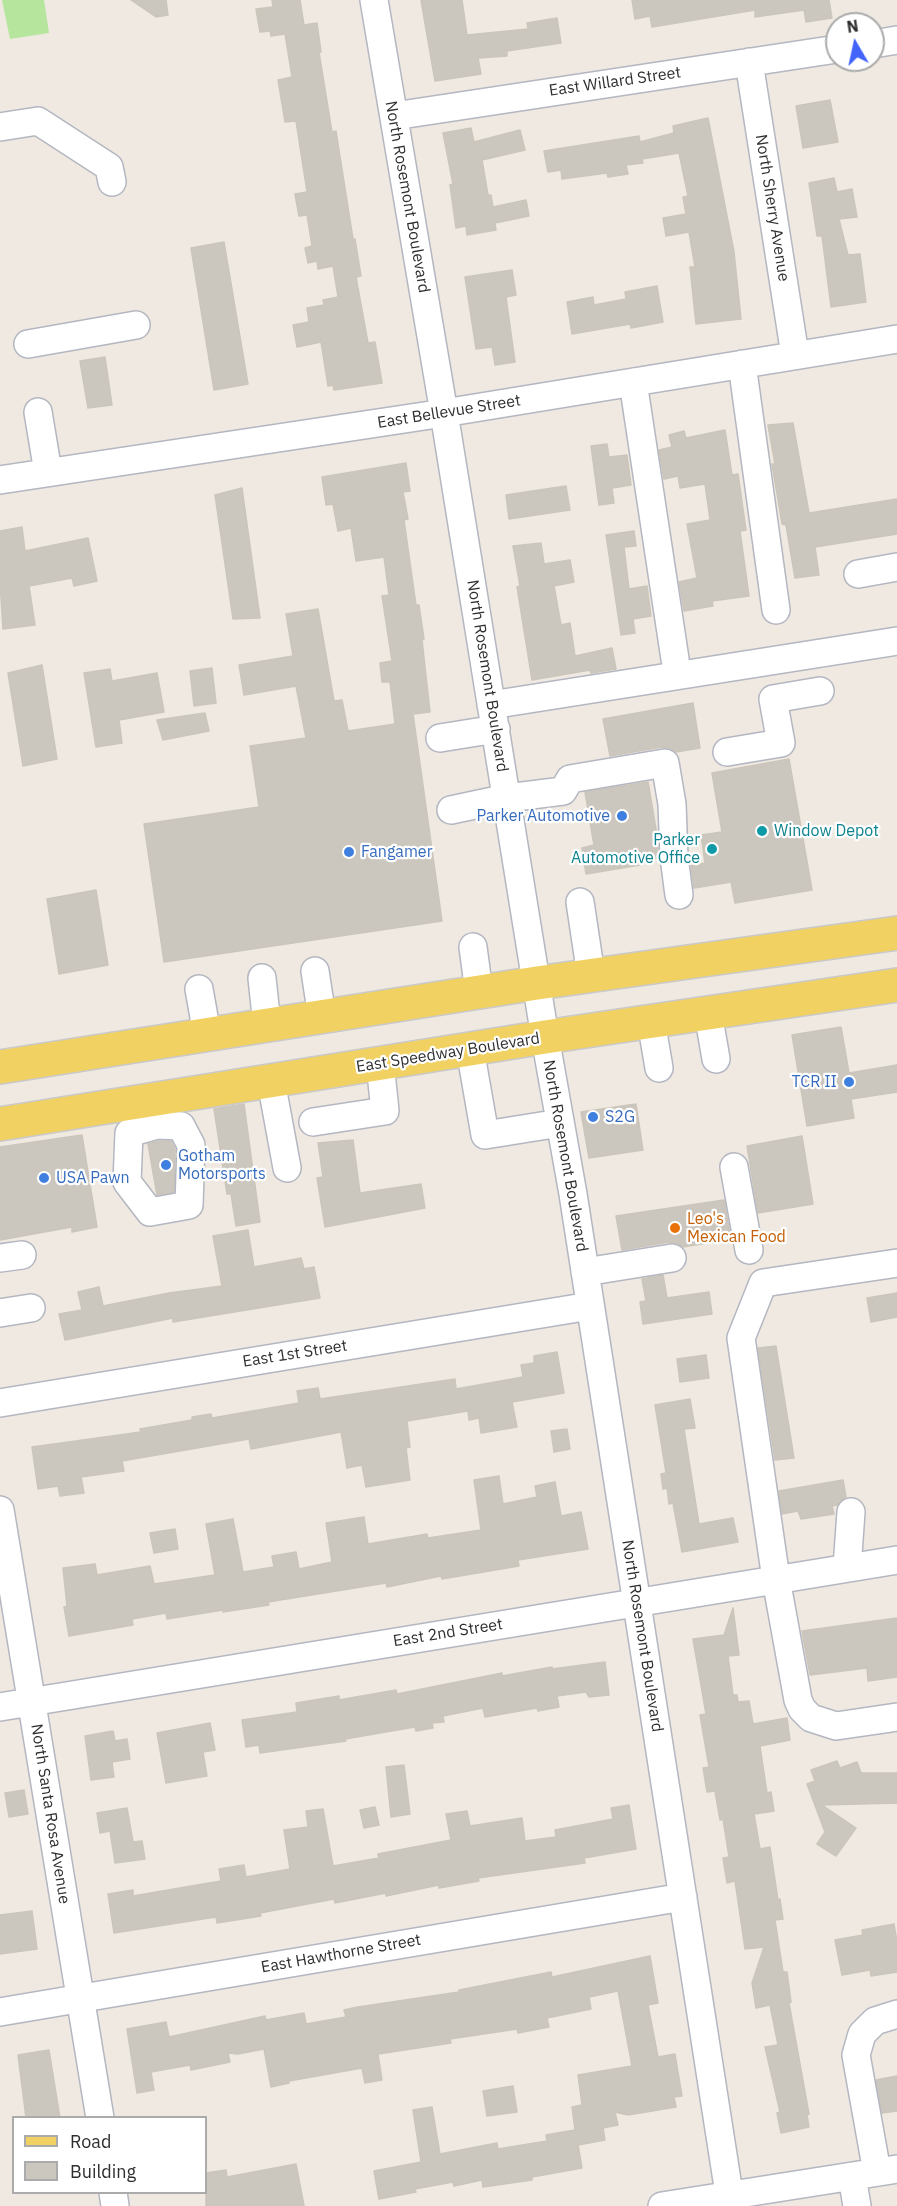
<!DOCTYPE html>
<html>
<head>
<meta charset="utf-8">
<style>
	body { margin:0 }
	#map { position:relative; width:897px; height:2206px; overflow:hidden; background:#efe9e1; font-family:"IBM Plex Sans",sans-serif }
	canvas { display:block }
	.legend { position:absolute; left:12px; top:2116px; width:195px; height:78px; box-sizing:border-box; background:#fff; border:2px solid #ababab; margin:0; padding:8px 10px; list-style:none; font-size:18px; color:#2e2e2e }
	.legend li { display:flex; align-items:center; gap:12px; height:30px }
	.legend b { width:30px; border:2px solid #ababab }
	.north { position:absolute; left:825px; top:12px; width:60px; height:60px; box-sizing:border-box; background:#fff; border:2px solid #ababab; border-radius:50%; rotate:351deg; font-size:16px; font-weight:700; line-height:24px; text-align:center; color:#2e2e2e }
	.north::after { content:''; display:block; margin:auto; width:21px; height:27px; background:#4264fb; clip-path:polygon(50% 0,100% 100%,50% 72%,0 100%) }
</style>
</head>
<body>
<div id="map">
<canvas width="897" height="2206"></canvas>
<ul class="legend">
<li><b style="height:8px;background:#f2d163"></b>Road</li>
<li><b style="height:16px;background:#cbc7bf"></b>Building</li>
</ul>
<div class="north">N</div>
</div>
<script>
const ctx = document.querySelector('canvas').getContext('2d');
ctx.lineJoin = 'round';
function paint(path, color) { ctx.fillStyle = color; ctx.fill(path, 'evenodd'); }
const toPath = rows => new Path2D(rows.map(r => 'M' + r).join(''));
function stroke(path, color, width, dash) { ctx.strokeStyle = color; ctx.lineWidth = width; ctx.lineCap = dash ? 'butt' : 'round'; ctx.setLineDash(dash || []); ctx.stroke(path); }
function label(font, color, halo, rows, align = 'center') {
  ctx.font = font + ' "IBM Plex Sans",sans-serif'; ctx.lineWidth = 4.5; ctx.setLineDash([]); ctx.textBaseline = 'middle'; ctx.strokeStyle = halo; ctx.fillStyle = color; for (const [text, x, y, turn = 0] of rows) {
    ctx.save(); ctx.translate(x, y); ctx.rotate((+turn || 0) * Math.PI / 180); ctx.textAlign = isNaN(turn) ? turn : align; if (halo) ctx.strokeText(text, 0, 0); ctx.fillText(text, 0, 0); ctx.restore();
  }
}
const green = toPath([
	[2,0,44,0,49,33,10,39]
]);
const building = toPath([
	[131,0,166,0,168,15,156,17,131,0],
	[272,0,300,0,304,25,317,23,321,52,319,52,332,132,336,131,353,239,355,239,361,276,356,277,368,343,375,342,382,383,334,390,333,385,328,386,321,342,297,347,293,325,309,322,307,308,324,305,323,300,338,297,333,266,318,269,317,261,308,263,305,248,312,246,307,215,299,216,295,194,307,192,296,121,285,122,278,80,292,77,285,34,271,36,270,31,260,32,256,9,273,7,272,0],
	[421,0,462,0,467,35,528,29,527,23,557,18,561,43,507,51,507,56,478,58,481,74,435,81,421,0],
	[632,0,829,0,832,18,806,22,804,10,755,17,755,10,652,27,650,16,635,19,632,0],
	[830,100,838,142,803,148,796,106,830,100],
	[708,118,734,252,741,319,696,324,690,267,695,267,689,232,666,236,663,218,686,214,683,197,688,196,679,153,642,159,643,163,626,165,628,174,608,177,607,173,562,179,561,170,548,172,544,151,639,136,640,142,674,133,673,126,708,118],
	[471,128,474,142,520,130,525,150,482,160,488,195,491,195,493,207,526,200,529,216,495,223,496,230,467,235,466,226,456,228,450,185,453,184,443,133,471,128],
	[834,178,837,192,852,189,857,217,839,219,848,255,860,254,866,302,831,307,822,236,817,236,809,183,834,178],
	[224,242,248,384,214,390,191,248,224,242],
	[512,270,516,295,506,297,515,362,495,365,492,347,476,349,465,277,512,270],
	[657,286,663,322,631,328,630,324,572,334,567,302,593,297,594,305,626,299,625,292,657,286],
	[105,357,112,405,88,408,80,361,105,357],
	[793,423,809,513,897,499,897,534,815,547,819,575,795,578,786,525,782,524,772,464,775,464,768,425,793,423],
	[725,430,732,475,738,474,746,530,740,531,749,596,712,601,713,606,684,611,679,582,697,578,687,524,710,520,705,484,680,488,678,476,664,479,659,450,672,447,669,435,684,431,686,438,725,430],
	[607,444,609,457,627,455,631,485,612,488,614,503,599,505,591,446,607,444],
	[406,463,410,491,403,492,408,519,404,520,416,605,419,605,424,639,422,640,430,712,413,714,442,921,164,962,144,824,259,807,250,746,306,738,296,686,244,695,239,665,293,656,286,614,318,609,334,701,342,700,348,731,395,724,390,682,382,682,380,663,392,661,382,596,389,595,384,557,356,561,351,528,338,531,333,504,326,505,322,477,406,463],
	[566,486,570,510,509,519,506,495,566,486],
	[242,488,260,618,233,619,215,495,242,488],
	[22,527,25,551,88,538,97,581,74,586,72,578,29,586,35,625,3,629,0,582,0,531,22,527],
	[634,531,636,546,624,547,629,589,647,586,651,616,633,619,635,633,621,635,606,535,634,531],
	[541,543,544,564,570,560,574,582,554,586,561,625,570,623,575,656,612,648,616,669,591,673,590,670,532,680,517,587,520,586,513,546,541,543],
	[42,665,57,759,23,766,8,673,42,665],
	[212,668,216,703,194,706,190,671,212,668],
	[110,669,112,681,157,673,164,712,119,720,122,743,96,747,84,673,110,669],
	[693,703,700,748,676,752,670,748,662,747,610,756,603,719,693,703],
	[205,713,209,731,163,740,157,720,205,713],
	[789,759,812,890,735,903,731,882,694,888,691,866,705,863,701,835,722,832,712,773,789,759],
	[648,782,657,835,658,858,639,861,640,865,586,874,582,848,594,845,585,792,648,782],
	[96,890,108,965,59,974,47,899,96,890],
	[841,1027,849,1073,897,1065,897,1092,851,1099,854,1118,807,1126,792,1035,841,1027],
	[244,1104,260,1222,236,1226,231,1194,227,1194,214,1109,244,1104],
	[636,1104,643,1150,589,1158,581,1112,636,1104],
	[82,1135,97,1227,72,1232,72,1227,0,1240,0,1147,82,1135],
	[802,1136,813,1204,758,1213,747,1146,802,1136],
	[353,1140,360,1193,421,1184,425,1208,325,1227,317,1178,323,1177,318,1143,353,1140],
	[159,1141,171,1141,175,1149,174,1192,157,1195,148,1144,159,1141],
	[724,1200,731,1239,683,1247,677,1243,669,1242,622,1250,616,1216,724,1200],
	[248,1230,254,1267,301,1258,304,1269,314,1267,320,1298,173,1322,173,1318,65,1340,59,1314,82,1310,78,1292,99,1287,103,1306,169,1293,222,1286,213,1236,248,1230],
	[663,1275,667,1298,709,1292,712,1314,643,1324,640,1302,646,1301,642,1279,663,1275],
	[897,1293,897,1317,871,1322,867,1298,897,1293],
	[776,1346,794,1458,775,1460,758,1348,776,1346],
	[557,1352,564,1393,512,1402,517,1427,481,1433,479,1418,469,1420,468,1411,407,1421,410,1447,406,1448,410,1480,366,1487,362,1465,347,1468,341,1432,251,1449,249,1439,122,1461,124,1471,81,1477,84,1493,60,1496,58,1486,38,1489,32,1447,141,1432,140,1429,192,1420,192,1417,211,1414,212,1418,299,1403,297,1391,318,1388,320,1399,455,1379,456,1389,523,1377,521,1365,534,1363,534,1356,557,1352],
	[706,1355,709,1378,680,1382,677,1359,706,1355],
	[690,1399,695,1428,684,1429,699,1524,733,1518,738,1542,682,1552,673,1503,669,1504,667,1488,663,1489,661,1474,666,1473,655,1405,690,1399],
	[567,1429,570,1449,554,1452,551,1431,567,1429],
	[499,1476,503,1504,537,1497,535,1486,555,1482,561,1516,581,1512,588,1549,518,1560,519,1566,442,1579,441,1576,387,1587,386,1583,268,1602,269,1605,223,1612,223,1610,167,1619,166,1613,132,1619,133,1625,69,1636,64,1607,67,1606,63,1568,95,1564,97,1575,150,1566,154,1584,215,1575,206,1524,233,1519,243,1572,274,1567,272,1556,296,1552,299,1569,332,1562,326,1523,364,1517,368,1544,427,1534,428,1538,481,1530,474,1480,499,1476],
	[843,1480,846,1497,837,1505,832,1506,834,1514,801,1519,798,1511,782,1514,779,1491,843,1480],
	[175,1529,178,1549,154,1553,150,1533,175,1529],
	[733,1608,739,1655,728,1656,733,1695,737,1695,738,1702,749,1701,753,1724,787,1718,790,1740,760,1746,767,1793,771,1792,774,1811,754,1814,760,1849,770,1847,778,1900,780,1899,783,1919,775,1920,783,1972,787,1972,791,2002,789,2003,809,2114,807,2115,809,2127,781,2133,777,2113,780,2112,765,2047,778,2045,770,2005,756,2008,752,1983,764,1947,745,1949,735,1881,727,1883,723,1858,729,1857,723,1819,720,1820,715,1791,707,1792,703,1768,709,1767,700,1715,706,1714,693,1639,724,1635,733,1608],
	[897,1618,897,1677,868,1681,867,1668,810,1675,802,1631,897,1618],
	[605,1662,609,1695,589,1697,586,1692,557,1696,559,1707,538,1711,537,1708,485,1717,483,1708,443,1716,444,1722,432,1723,433,1728,416,1731,415,1727,345,1739,346,1741,260,1753,259,1745,246,1747,242,1720,297,1712,296,1703,339,1696,339,1700,396,1690,397,1694,502,1673,502,1676,552,1667,552,1669,605,1662],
	[210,1723,215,1750,203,1752,207,1776,166,1783,157,1733,210,1723],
	[113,1731,115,1741,127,1739,130,1759,112,1762,114,1777,91,1780,85,1736,113,1731],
	[837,1761,840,1768,857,1762,861,1773,897,1773,897,1803,822,1805,856,1828,836,1856,817,1844,825,1832,807,1784,815,1781,811,1770,837,1761],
	[404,1765,410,1814,391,1817,386,1767,404,1765],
	[24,1790,28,1814,9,1817,5,1793,24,1790],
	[629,1805,636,1849,584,1858,585,1863,478,1878,479,1881,439,1888,439,1885,386,1896,386,1893,335,1903,334,1899,260,1913,261,1916,217,1923,216,1917,114,1933,108,1894,133,1890,133,1896,221,1881,219,1869,244,1865,246,1877,290,1869,284,1830,308,1827,306,1811,323,1809,333,1866,379,1858,378,1854,451,1840,446,1814,467,1811,470,1826,522,1818,525,1841,556,1837,555,1830,613,1819,611,1808,629,1805],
	[375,1807,379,1825,364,1828,360,1810,375,1807],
	[127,1808,133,1842,142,1841,145,1859,115,1863,110,1831,100,1833,97,1813,127,1808],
	[32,1911,37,1949,0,1954,0,1915,32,1911],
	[894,1924,897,1942,897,1972,871,1976,870,1970,842,1975,835,1940,863,1935,862,1930,894,1924],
	[650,1956,658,2003,648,2005,658,2057,675,2054,682,2096,674,2097,676,2107,628,2115,615,2112,618,2125,603,2128,605,2140,578,2145,582,2168,532,2177,532,2180,483,2187,482,2180,454,2186,453,2182,415,2189,416,2192,379,2199,374,2171,421,2162,413,2110,432,2107,440,2154,497,2143,498,2149,547,2141,546,2135,575,2130,572,2107,582,2105,578,2075,632,2066,618,1991,589,1997,591,2009,547,2018,549,2027,518,2033,517,2029,450,2039,451,2043,378,2054,382,2080,365,2083,362,2068,289,2081,289,2083,271,2087,264,2049,238,2054,228,2053,230,2062,191,2070,190,2065,151,2072,154,2090,137,2093,127,2029,166,2022,169,2037,265,2016,266,2020,304,2013,306,2024,346,2017,344,2010,358,2007,459,1992,459,1990,551,1972,552,1977,650,1956],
	[49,2050,60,2118,26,2118,18,2055,49,2050],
	[897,2076,897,2111,882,2113,876,2080,897,2076],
	[513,2086,517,2112,487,2116,483,2091,513,2086],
	[296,2164,304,2206,206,2206,206,2173,226,2170,227,2177,296,2164]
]);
const minor = toPath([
	[374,0,444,413,545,1037,573,1194,731,2206],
	[873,44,897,40],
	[749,62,795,355],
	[394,116,837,49],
	[0,127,38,121,109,167,112,182],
	[28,344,136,325],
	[742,364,776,610],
	[633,382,675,659],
	[38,412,48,472],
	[0,480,444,413,897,339],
	[858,574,897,567],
	[491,705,897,641],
	[440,738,496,729],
	[727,752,781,743,773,699,820,691],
	[451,810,507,798,563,791,570,779,665,763,672,804,674,857,679,895],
	[580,902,591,975],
	[473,947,479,992],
	[315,971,322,1017],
	[262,978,267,1025],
	[199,989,207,1034],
	[708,1013,716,1059],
	[651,1021,659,1068],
	[470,1049,485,1135,560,1123],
	[271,1081,287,1168],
	[153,1100,157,1125,181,1126,191,1145,189,1205,150,1212,127,1182,129,1133,157,1125],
	[313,1122,385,1111,380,1063],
	[734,1167,749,1250],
	[0,1258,22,1255],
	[897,1263,763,1283,741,1338,776,1579,798,1700,802,1709,811,1718,836,1726,897,1717],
	[585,1272,672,1258],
	[0,1313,31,1308],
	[0,1403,590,1306],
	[0,1510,100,2118],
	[847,1568,851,1512],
	[0,1707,897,1560],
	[0,2012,683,1897],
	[877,2172,856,2055,862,2034,875,2021,897,2014],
	[852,2176,857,2206],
	[113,2192,115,2206],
	[662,2206,897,2169]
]);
const major = toPath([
	[0,1067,537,983,897,933],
	[0,1124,545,1037,897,985]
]);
const markers = [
	[622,816,6,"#3f7fe0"],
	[762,831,6,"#0f9aa8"],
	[712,849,6,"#0f9aa8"],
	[349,852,6,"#3f7fe0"],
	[849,1082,6,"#3f7fe0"],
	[593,1117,6,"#3f7fe0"],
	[166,1165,6,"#3f7fe0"],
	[44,1178,6,"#3f7fe0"],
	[675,1228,6,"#e8710a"]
];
const streetNames = [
	["East Willard Street",615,82,-8],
	["North Rosemont Boulevard",407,197,80],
	["North Sherry Avenue",772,208,81],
	["East Bellevue Street",449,412,-9],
	["North Rosemont Boulevard",487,676,81],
	["East Speedway Boulevard",448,1053,-9],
	["North Rosemont Boulevard",565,1156,80],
	["East 1st Street",295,1354,-9],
	["East 2nd Street",448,1633,-9],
	["North Rosemont Boulevard",642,1636,81],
	["North Santa Rosa Avenue",50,1814,81],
	["East Hawthorne Street",341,1954,-10]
];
const shopNames = [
	["Parker Automotive",610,816,"right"],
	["Fangamer",361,852],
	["TCR II",837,1082,"right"],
	["S2G",605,1117],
	["Gotham",178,1156],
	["Motorsports",178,1174],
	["USA Pawn",56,1178]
];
const cultureNames = [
	["Window Depot",774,831],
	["Parker",700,840,"right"],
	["Automotive Office",700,858,"right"]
];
const foodNames = [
	["Leo's",687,1219],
	["Mexican Food",687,1237]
];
paint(green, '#b6e59e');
paint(building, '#cbc7bf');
stroke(building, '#cbc5ba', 1.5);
stroke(minor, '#b4b7c1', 30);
stroke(major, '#c9c9c9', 36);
stroke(minor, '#fff', 27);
stroke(major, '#f2d163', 33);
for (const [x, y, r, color] of markers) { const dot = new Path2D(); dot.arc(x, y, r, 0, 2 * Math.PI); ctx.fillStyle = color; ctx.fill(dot); stroke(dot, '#fff', 2); }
label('16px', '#2e2e2e', '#fff', streetNames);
label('16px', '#366cbe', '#fff', shopNames, 'left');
label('16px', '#0d838f', '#fff', cultureNames, 'left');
label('16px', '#c56008', '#fff', foodNames, 'left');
</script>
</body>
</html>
